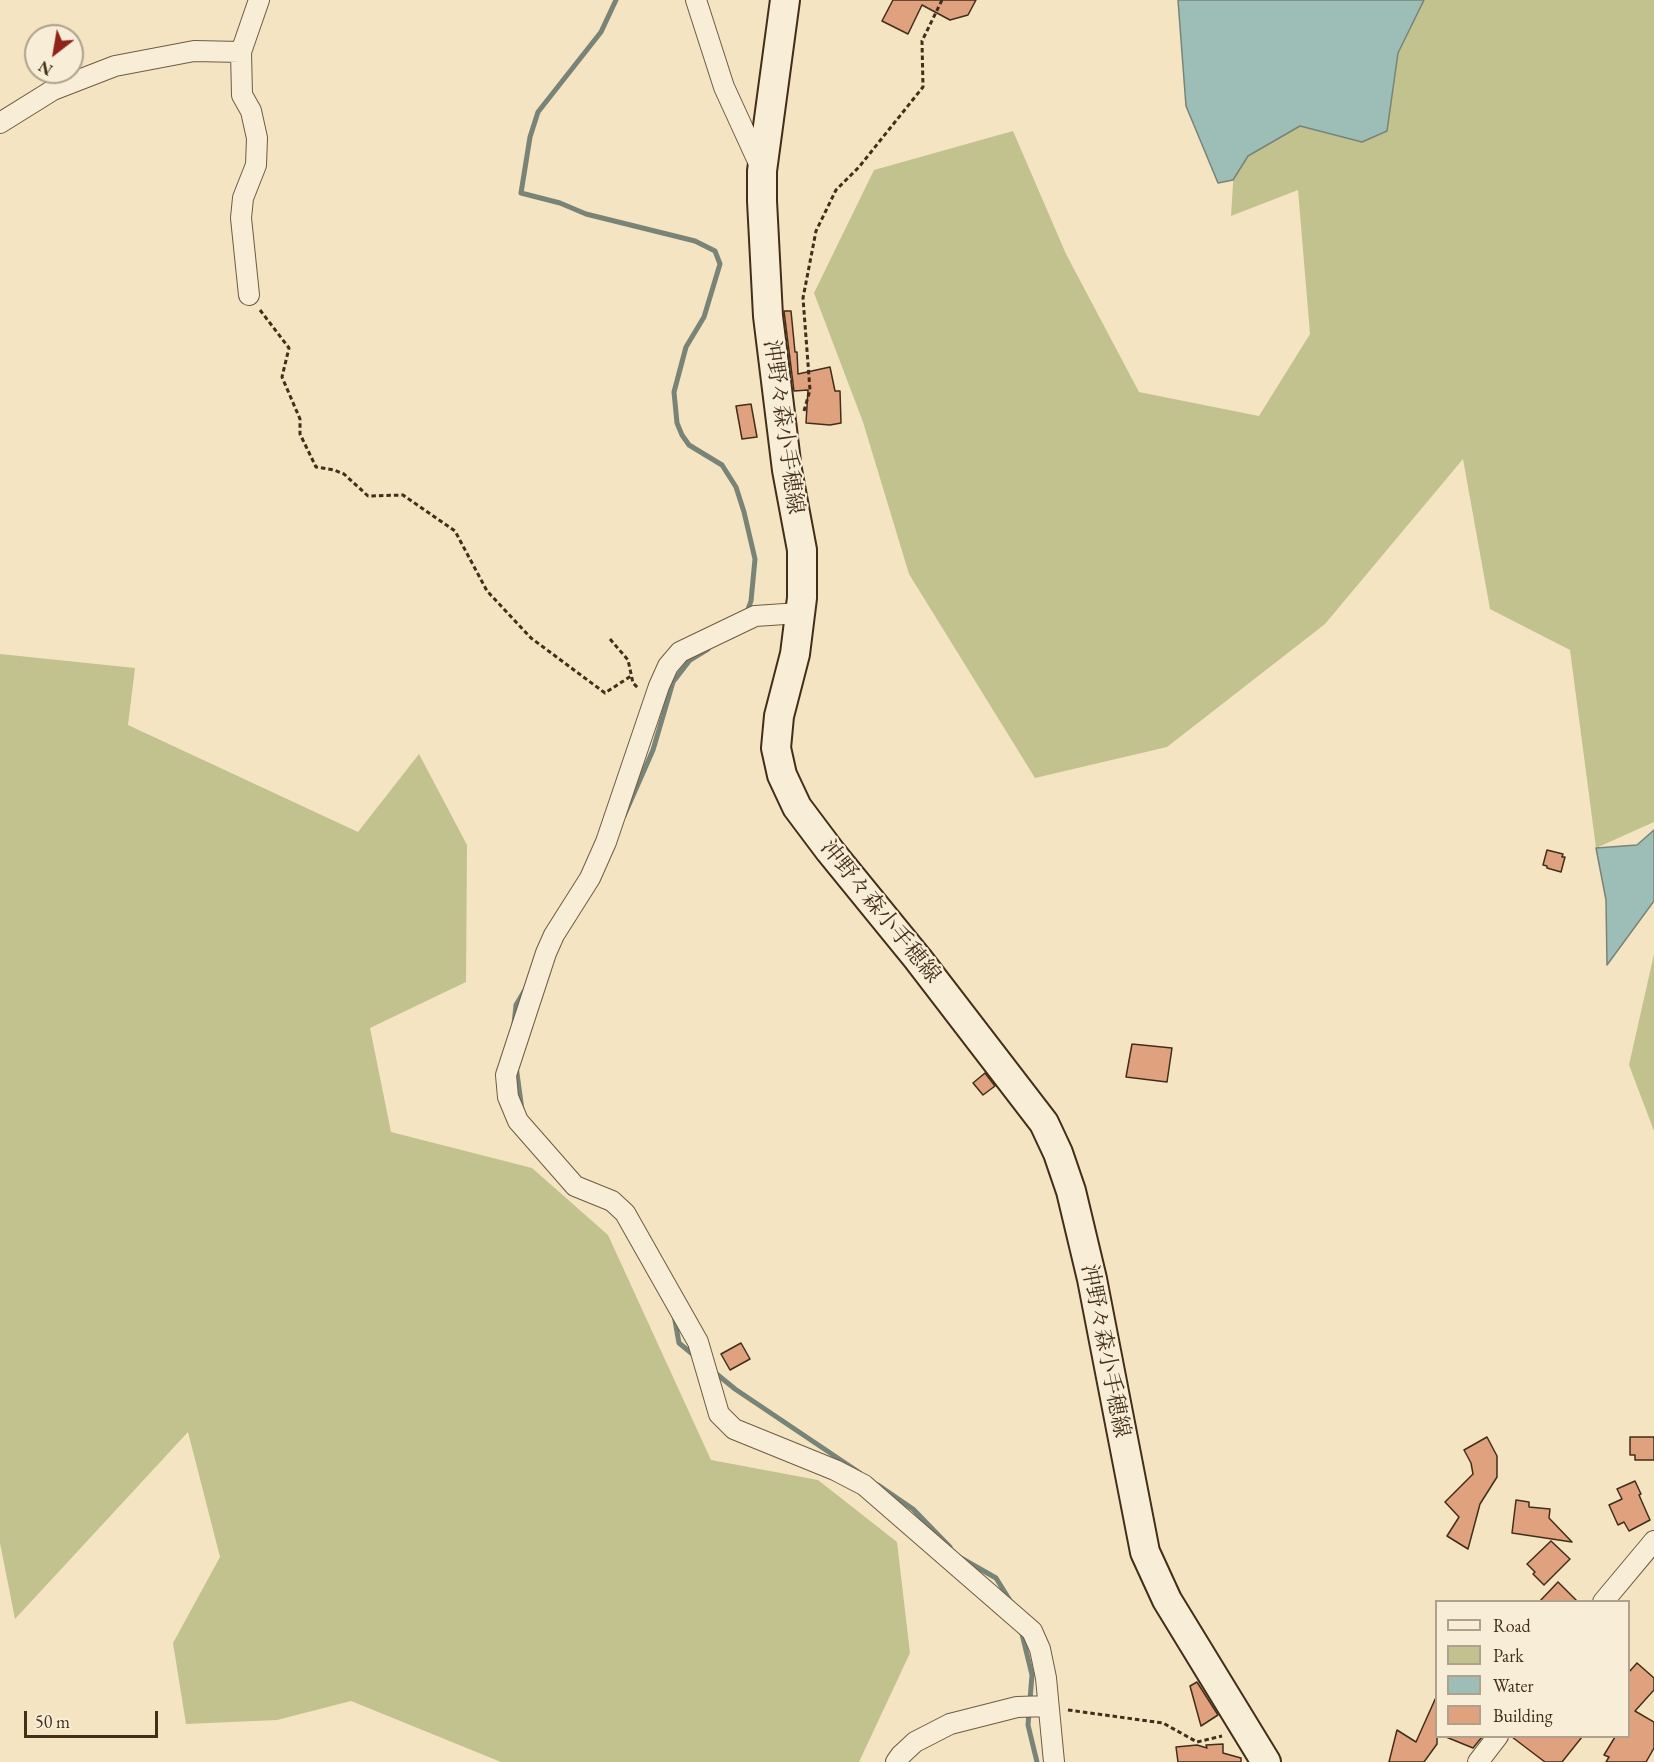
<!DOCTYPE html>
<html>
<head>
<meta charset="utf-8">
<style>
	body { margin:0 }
	#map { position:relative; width:1654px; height:1762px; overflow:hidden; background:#f4e4c2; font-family:"EB Garamond",serif }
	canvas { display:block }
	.legend { position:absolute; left:1435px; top:1600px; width:195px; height:138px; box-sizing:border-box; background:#f8edd7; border:2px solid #afa18b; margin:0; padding:8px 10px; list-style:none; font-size:18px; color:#422e19 }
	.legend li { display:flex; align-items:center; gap:12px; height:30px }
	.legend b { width:30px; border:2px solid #afa18b }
	.north { position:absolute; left:24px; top:24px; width:60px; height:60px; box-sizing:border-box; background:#f8edd7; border:2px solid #afa18b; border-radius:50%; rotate:211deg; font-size:16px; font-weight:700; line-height:24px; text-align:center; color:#422e19 }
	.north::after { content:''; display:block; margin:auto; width:21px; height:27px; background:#8f2418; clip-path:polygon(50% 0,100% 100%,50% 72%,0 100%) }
	.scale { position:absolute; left:24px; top:1711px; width:134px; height:27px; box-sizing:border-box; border:3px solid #422e19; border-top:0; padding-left:8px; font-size:18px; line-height:21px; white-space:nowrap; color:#422e19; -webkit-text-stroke:4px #f8edd7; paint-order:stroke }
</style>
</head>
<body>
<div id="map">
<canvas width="1654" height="1762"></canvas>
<ul class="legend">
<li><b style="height:8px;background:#f8edd7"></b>Road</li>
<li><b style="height:16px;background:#c2c28f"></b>Park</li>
<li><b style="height:16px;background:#9cbeb7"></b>Water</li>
<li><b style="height:16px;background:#dfa17e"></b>Building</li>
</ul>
<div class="north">N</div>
<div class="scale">50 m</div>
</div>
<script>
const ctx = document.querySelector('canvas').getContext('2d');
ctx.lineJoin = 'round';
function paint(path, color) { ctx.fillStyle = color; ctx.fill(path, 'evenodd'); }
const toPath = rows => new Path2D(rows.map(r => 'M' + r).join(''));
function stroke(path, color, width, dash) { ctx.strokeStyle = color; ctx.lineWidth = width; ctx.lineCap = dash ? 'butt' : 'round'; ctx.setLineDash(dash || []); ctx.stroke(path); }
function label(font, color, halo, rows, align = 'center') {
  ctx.font = font + ' "EB Garamond","Noto Serif JP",serif'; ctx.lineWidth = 4.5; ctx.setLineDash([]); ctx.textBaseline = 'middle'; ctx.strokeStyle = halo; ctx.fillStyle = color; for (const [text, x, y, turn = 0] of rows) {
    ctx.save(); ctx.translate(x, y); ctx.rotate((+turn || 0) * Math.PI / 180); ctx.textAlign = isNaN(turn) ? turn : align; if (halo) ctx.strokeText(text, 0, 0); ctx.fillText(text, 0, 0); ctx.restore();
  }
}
const green = toPath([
	[1418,0,1654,0,1654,822,1596,848,1570,650,1490,609,1463,459,1325,624,1167,747,1035,778,909,574,863,422,814,293,874,170,1013,131,1066,254,1139,392,1259,416,1310,334,1298,190,1231,216,1235,152,1402,26],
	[0,654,135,668,128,725,358,832,419,754,467,845,466,982,370,1028,391,1132,532,1168,608,1235,711,1460,818,1480,897,1542,910,1653,859,1762,501,1762,351,1701,277,1720,186,1724,173,1643,220,1557,188,1432,15,1619,0,1543],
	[1654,954,1654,1131,1629,1065]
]);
const water = toPath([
	[1178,0,1424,0,1398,53,1387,131,1362,142,1300,126,1248,156,1233,180,1218,183,1186,106,1178,0],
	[1654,830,1654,901,1607,965,1606,900,1596,848,1637,845,1654,830]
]);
const stream = toPath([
	[616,0,601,32,538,112,530,137,521,193,560,203,586,214,695,241,715,251,720,264,704,317,686,347,674,392,677,423,682,435,689,445,722,465,736,487,744,512,755,559,751,601,746,615],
	[624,816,653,750,673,682,690,660,708,649],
	[514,1024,516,1005,526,988],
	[516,1066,522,1110],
	[674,1315,679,1343,696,1357],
	[713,1371,735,1389,860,1473],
	[878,1485,913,1509,950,1547],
	[961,1558,996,1578,1011,1602],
	[1021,1630,1032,1675,1028,1725,1037,1762]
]);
const building = toPath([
	[893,0,976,0,968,15,950,20,922,5,908,34,882,21,893,0],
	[784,311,791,311,795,352,797,352,798,374,830,367,835,391,840,391,841,423,830,425,806,423,808,390,794,391,784,311],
	[751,404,757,437,742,439,736,406,751,404],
	[1547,850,1563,854,1562,857,1565,857,1561,872,1547,868,1547,866,1543,865,1547,850],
	[1132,1044,1172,1048,1167,1082,1126,1077,1132,1044],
	[985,1073,995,1086,983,1095,973,1083,985,1073],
	[741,1343,750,1359,730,1370,721,1354,741,1343],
	[1487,1437,1497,1456,1497,1477,1480,1504,1468,1549,1447,1536,1459,1517,1445,1502,1473,1474,1471,1463,1464,1450,1487,1437],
	[1630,1437,1654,1437,1654,1460,1635,1460,1635,1455,1630,1455,1630,1437],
	[1635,1481,1641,1494,1639,1495,1650,1520,1629,1531,1624,1522,1618,1525,1609,1505,1622,1499,1617,1489,1635,1481],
	[1516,1500,1529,1502,1529,1507,1550,1509,1549,1518,1572,1542,1512,1533,1516,1500],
	[1551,1541,1570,1559,1544,1585,1533,1574,1535,1572,1527,1564,1551,1541],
	[1558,1582,1578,1602,1539,1602,1558,1582],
	[1637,1663,1654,1678,1654,1690,1635,1711,1654,1722,1654,1748,1646,1762,1606,1762,1609,1757,1604,1755,1615,1737,1629,1737,1629,1672,1637,1663],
	[1197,1682,1218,1715,1201,1726,1190,1686,1197,1682],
	[1437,1695,1437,1744,1424,1762,1389,1762,1397,1730,1416,1742,1437,1695],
	[1446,1737,1482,1737,1473,1748,1446,1737],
	[1512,1737,1582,1737,1562,1762,1545,1762,1512,1737],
	[1223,1744,1223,1753,1241,1758,1241,1762,1178,1762,1176,1747,1197,1745,1207,1748,1206,1745,1223,1744]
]);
const path = toPath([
	[260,310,289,348,282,377,300,419,300,434,316,467,334,470,344,474,368,496,403,495,455,531,487,591,531,638,605,693,631,676],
	[804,411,810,390,803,298,816,231,836,190,859,167,923,87,922,41,942,0],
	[610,639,628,660,633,683,639,689],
	[1068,1710,1163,1723,1197,1742,1222,1736]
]);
const minor = toPath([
	[696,0,724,87,762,170],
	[0,123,53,90,115,66,194,51,241,52],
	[249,295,241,218,243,198,256,165,257,138,251,111,242,95,241,52,259,0],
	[800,613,755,616,680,652,668,666,659,686,606,842,590,878,554,935,546,953,506,1075,508,1097,518,1121,575,1186,612,1201,625,1213,698,1342,719,1414,734,1429,835,1470,864,1485,1032,1631,1040,1649,1046,1678,1054,1762],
	[1603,1602,1654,1541],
	[896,1762,901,1755,915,1742,950,1724,1017,1707,1048,1706],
	[1478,1762,1498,1736]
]);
const secondary = toPath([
	[785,0,762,171,762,201,768,316,787,470,802,550,802,598,795,654,779,716,776,748,782,775,797,807,830,851,918,959,1044,1123,1058,1153,1071,1191,1092,1279,1145,1552,1167,1600,1266,1762]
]);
const streetNames = [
	["沖野々森小手穂線",783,427,82],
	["沖野々森小手穂線",880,912,51],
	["沖野々森小手穂線",1105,1351,79]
];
paint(green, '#c2c28f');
paint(water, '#9cbeb7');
stroke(water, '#788478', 1.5);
stroke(stream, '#788478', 5);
paint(building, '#dfa17e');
stroke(building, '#422e19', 1.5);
stroke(minor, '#6e5c43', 22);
stroke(secondary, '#422e19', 32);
stroke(path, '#422e19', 3, [4.5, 3]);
stroke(minor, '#f8edd7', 20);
stroke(secondary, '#f8edd7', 28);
label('22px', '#422e19', '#f8edd7', streetNames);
</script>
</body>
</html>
